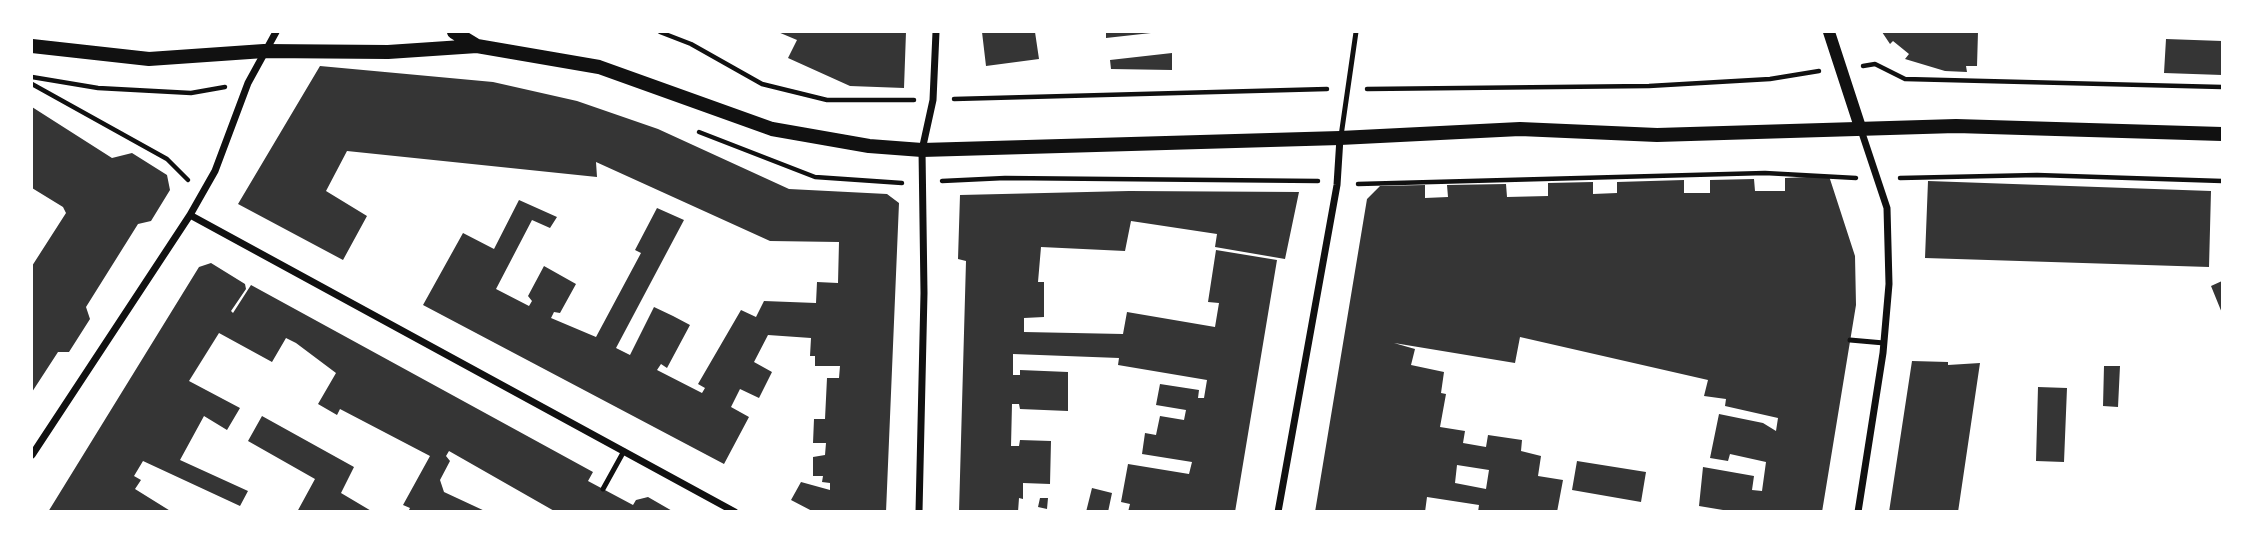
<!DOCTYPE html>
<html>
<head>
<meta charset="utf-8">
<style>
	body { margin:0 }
	#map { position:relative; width:2254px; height:543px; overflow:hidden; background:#fff; font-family:"PT Sans",sans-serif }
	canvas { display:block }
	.frame { position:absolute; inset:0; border:33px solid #fff; pointer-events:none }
</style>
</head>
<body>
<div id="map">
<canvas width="2254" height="543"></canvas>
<div class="frame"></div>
</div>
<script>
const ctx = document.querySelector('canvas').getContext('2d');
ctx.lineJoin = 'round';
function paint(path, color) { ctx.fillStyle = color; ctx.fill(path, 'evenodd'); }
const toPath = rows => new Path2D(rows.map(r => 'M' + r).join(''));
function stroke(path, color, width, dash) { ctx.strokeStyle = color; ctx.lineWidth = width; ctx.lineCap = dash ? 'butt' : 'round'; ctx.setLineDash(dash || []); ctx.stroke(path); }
const building = toPath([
	[778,32,906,32,904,88,850,86,788,58,797,40],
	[982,32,1035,32,1039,59,986,66],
	[1106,32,1151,32,1151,33,1106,38],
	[1882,32,1978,32,1977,66,1966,66,1967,72,1945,71,1905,59,1909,54,1893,41,1890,44],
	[2166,39,2222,41,2222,75,2164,73],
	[1172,53,1172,70,1111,69,1110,60],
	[320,66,493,82,577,101,658,129,789,189,887,194,899,203,886,512,814,512,791,500,801,482,830,490,830,483,822,482,823,476,813,476,813,457,825,455,826,443,813,443,814,419,825,419,827,378,839,378,840,366,815,366,815,356,810,356,811,338,768,335,754,362,772,372,759,398,740,389,731,407,749,417,724,464,423,305,463,233,494,249,519,200,557,217,550,228,532,220,496,289,529,306,532,301,528,296,544,266,576,284,560,313,554,312,551,318,596,337,641,253,635,250,657,208,684,220,616,348,630,355,654,307,673,316,690,325,667,368,661,364,657,370,702,393,705,388,698,384,741,310,756,317,764,301,816,303,817,282,838,283,839,242,770,241,596,162,597,177,347,151,326,191,367,216,343,260,238,204],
	[32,107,112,158,132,153,167,175,170,190,151,221,138,224,86,307,90,319,69,352,58,352,32,392,32,266,66,213,63,207,32,188],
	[1829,176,1855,256,1856,305,1822,512,1735,512,1699,506,1703,467,1754,476,1752,490,1762,491,1766,462,1730,454,1728,461,1710,458,1719,414,1763,423,1776,431,1778,418,1725,406,1726,399,1704,396,1708,380,1520,337,1515,363,1394,343,1415,349,1411,365,1444,372,1441,393,1446,394,1440,427,1465,431,1463,443,1486,447,1488,435,1522,440,1521,451,1541,456,1538,476,1563,480,1557,512,1478,512,1479,505,1427,497,1425,512,1315,512,1367,199,1380,186,1425,185,1425,198,1448,197,1447,185,1506,184,1507,197,1548,196,1548,183,1593,182,1593,194,1617,193,1617,182,1684,180,1684,193,1710,193,1710,180,1754,179,1755,191,1785,191,1785,178],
	[1457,465,1489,470,1486,489,1455,483],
	[1928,181,2211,191,2209,267,1925,258],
	[1129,191,1299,192,1285,259,1215,247,1217,234,1131,221,1125,251,1041,247,1038,282,1044,282,1044,317,1024,318,1024,332,1123,334,1127,312,1215,327,1219,303,1208,302,1216,250,1277,260,1235,512,1128,512,1130,504,1121,502,1128,464,1189,474,1192,462,1142,454,1145,433,1156,435,1160,416,1184,420,1186,410,1156,405,1160,384,1199,390,1198,398,1204,398,1207,380,1118,365,1119,358,1013,354,1013,375,1020,375,1020,370,1068,372,1068,411,1020,409,1019,404,1012,404,1011,446,1019,446,1020,440,1051,441,1050,484,1023,483,1023,499,1019,498,1018,512,959,512,966,261,958,259,960,195],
	[211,263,245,284,246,289,231,311,233,313,251,285,593,472,588,481,633,505,636,500,648,497,674,512,556,512,449,451,446,456,450,461,440,480,444,492,487,512,408,512,410,508,403,505,430,456,340,409,337,415,318,404,336,373,296,343,286,338,272,362,219,333,189,381,240,408,227,430,204,416,180,460,248,491,240,506,143,461,134,476,141,480,135,489,172,512,48,512,199,267],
	[2222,281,2222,313,2211,286],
	[1912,361,1948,362,1948,365,1980,363,1958,512,1889,512],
	[2104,366,2120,366,2118,407,2103,406],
	[2038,387,2067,388,2064,462,2036,461],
	[262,416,354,467,341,493,373,512,297,512,315,479,248,441],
	[1577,461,1646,472,1641,502,1572,490],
	[1092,488,1112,493,1108,512,1086,512],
	[1040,498,1048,498,1047,509,1038,507]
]);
const path = toPath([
	[660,32,691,44,762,84,827,100,914,100],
	[1863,66,1875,64,1905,79,2222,87],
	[32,77,98,88,191,93,225,87],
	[32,84,167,159,188,180],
	[1367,89,1649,86,1770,79,1819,71],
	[954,99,1327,89],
	[699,132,815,177,902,183],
	[1900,178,2037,175,2222,181],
	[942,181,1005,178,1318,181],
	[1358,184,1765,173,1856,178]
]);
const service = toPath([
	[1341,136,1356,32],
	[1850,340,1884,343],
	[603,489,624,451]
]);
const minor = toPath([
	[190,215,735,512],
	[32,455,190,215,215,171,248,83,276,32],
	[919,512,924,293,922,150,933,100,936,32],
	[1278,512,1337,185,1340,138],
	[1858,512,1883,353,1889,284,1887,208,1860,127]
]);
const tertiary = toPath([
	[1829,32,1860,127]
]);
const secondary = toPath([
	[454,32,477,46],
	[32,46,149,59,264,51,388,52,477,46,599,67,772,129,869,146,922,150,1340,138,1520,129,1657,135,1956,126,2222,134]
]);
paint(building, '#353535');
stroke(path, '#111', 4.5);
stroke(service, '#111', 5);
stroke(minor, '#111', 7);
stroke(tertiary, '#111', 12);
stroke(secondary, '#111', 14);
</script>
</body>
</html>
